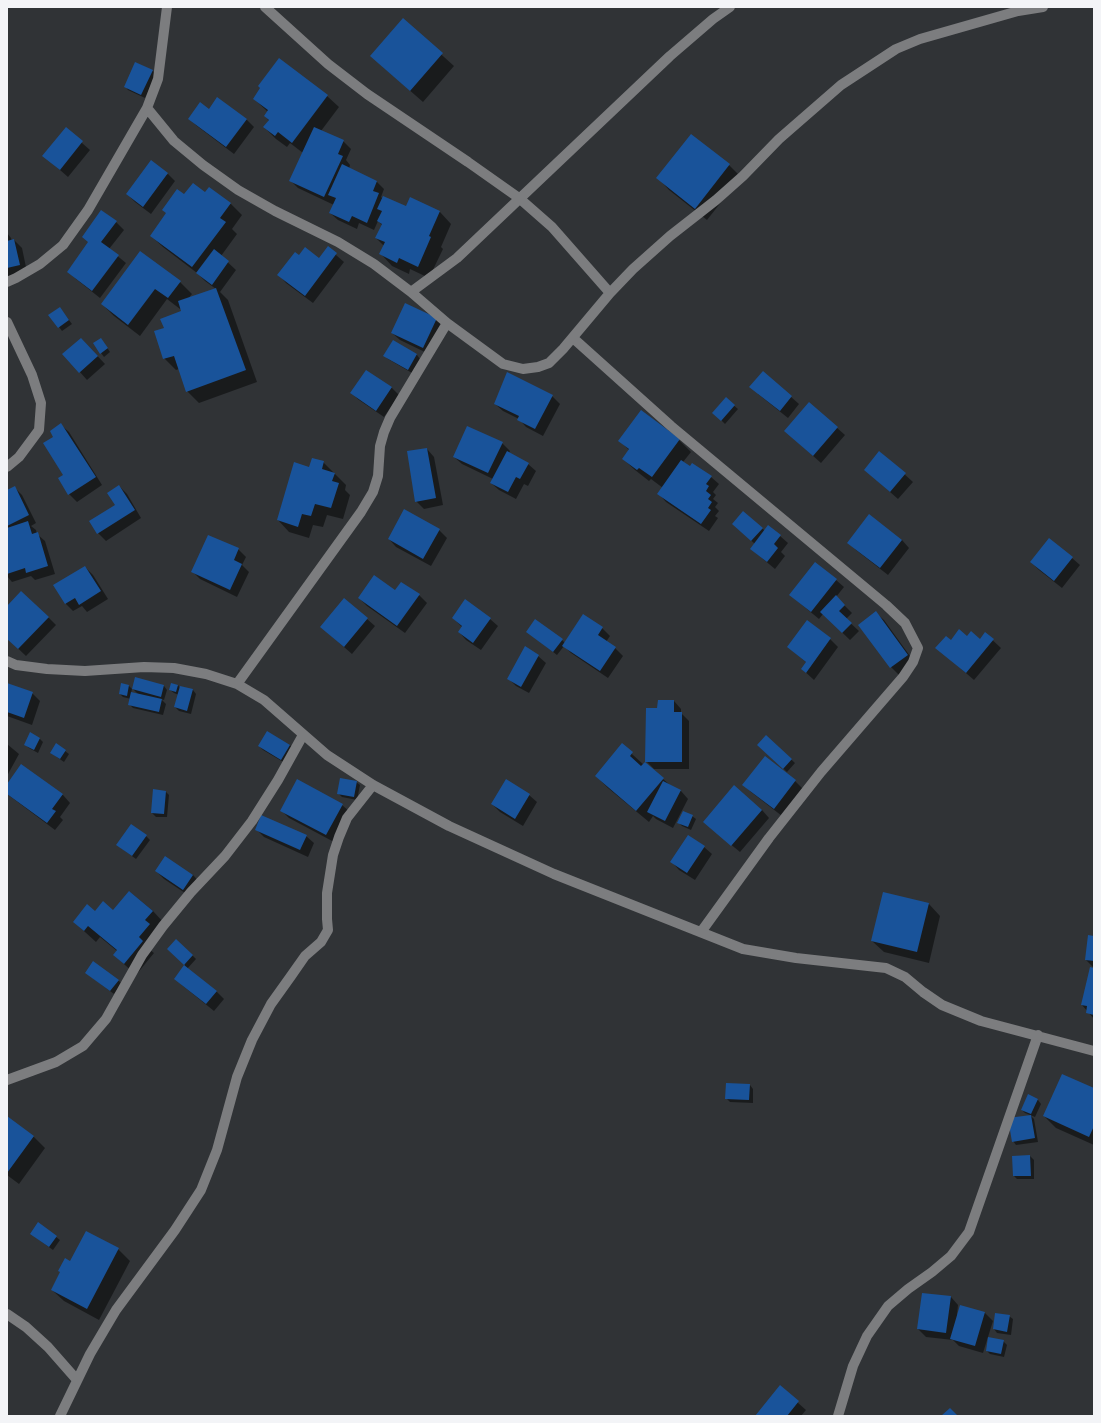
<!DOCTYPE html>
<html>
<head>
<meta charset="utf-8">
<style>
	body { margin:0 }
	#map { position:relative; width:1101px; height:1423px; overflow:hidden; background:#303336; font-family:Jost,sans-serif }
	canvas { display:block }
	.frame { position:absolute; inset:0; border:8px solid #f3f4f7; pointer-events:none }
</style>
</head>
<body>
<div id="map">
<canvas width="1101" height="1423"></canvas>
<div class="frame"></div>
</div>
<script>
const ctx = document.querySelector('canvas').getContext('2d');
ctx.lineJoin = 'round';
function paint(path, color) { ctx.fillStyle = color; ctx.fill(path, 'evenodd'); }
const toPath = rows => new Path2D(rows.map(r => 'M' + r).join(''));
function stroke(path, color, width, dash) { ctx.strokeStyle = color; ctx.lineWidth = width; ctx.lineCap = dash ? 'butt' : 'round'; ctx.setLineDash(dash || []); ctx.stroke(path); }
const shadow = toPath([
	[403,20,454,66,423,102,383,67],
	[136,63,153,71,156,75,145,98,128,90,125,86],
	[327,96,339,107,321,131,343,141,351,149,346,160,350,165,349,169,377,182,384,189,381,197,383,199,406,208,410,199,440,212,451,224,441,247,443,249,429,278,410,269,409,274,392,266,381,254,384,246,376,238,382,225,378,221,374,230,359,223,357,229,338,220,330,213,334,205,298,188,291,181,303,153,290,143,287,147,276,139,264,127,269,121,265,116,268,112,254,99],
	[209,110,246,119,254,127,234,154,197,126,189,119],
	[66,129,90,150,68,177,44,156],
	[691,135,729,165,741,177,707,220,669,190,658,178],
	[168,174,175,181,151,214,135,202,127,194],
	[205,194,231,204,242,215,232,229,237,234,221,256,236,270,220,292,228,300,257,382,199,403,187,391,179,369,176,370,164,358,165,328,182,312,181,308,180,309,167,299,140,336,114,316,102,304,140,253,180,282,192,294,188,299,216,289,205,281,197,273,163,247,151,236,185,196],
	[102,211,116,222,124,230,109,249,126,263,100,298,76,279,68,271,89,243],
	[7,233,11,238,12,241,14,240,22,248,27,272,7,277],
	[328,248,344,262,313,303,286,283,279,275,300,256,320,259],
	[63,312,72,324,62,331,59,327],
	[436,319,444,326,431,355,400,340,392,333],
	[393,341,417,355,420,359,412,373,388,359,384,355],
	[104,343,110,352,104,357,101,353],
	[89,347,105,364,87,380,64,354],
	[366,371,392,388,399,395,384,417,359,400,351,393],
	[763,372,799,404,788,418,758,394],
	[552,396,560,404,543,436,526,427,519,419,503,411,495,404],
	[726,399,738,409,725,424,717,416],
	[809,403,845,435,821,463,793,438],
	[61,425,69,432,102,485,77,502,69,494,55,437],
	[679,440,691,452,683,462,690,467,711,477,719,484,713,492,716,495,713,499,718,503,715,507,719,511,715,516,718,518,709,531,666,502,659,494,663,488,651,479,649,481,635,470,623,459,629,450,620,441],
	[502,443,510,451,509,453,528,464,536,471,528,486,524,484,516,499,499,490,491,483,493,479,462,464,454,457],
	[427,449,434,457,443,505,424,509,416,501],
	[880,452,913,482,898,499,873,477],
	[323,462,346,485,345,490,350,495,343,519,327,515,323,527,313,525,309,538,289,532,278,520,310,468],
	[119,486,127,494,141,518,106,541,98,533,116,506],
	[15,488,22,495,36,523,31,526,36,530,37,534,45,541,55,574,35,580,31,576,12,582,7,576,7,491],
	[737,528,762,528,765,531,780,536,788,543,781,552,785,556,775,569,751,549,755,544],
	[439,530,447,538,431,566,396,547,389,539],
	[902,540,909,548,888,575,856,550,849,542],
	[238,549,246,557,242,565,249,572,237,597,200,579,192,571],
	[1072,558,1080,565,1062,588,1039,570,1031,562],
	[85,567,93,575,108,599,87,612,82,606,73,611,65,603],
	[836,580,844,587,836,597,852,613,846,619,859,631,850,640,823,614,819,619,790,595],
	[419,595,427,603,405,633,367,606,359,598],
	[7,607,48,617,56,625,26,656,7,638],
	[876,613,884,620,915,663,899,675,891,667,859,625],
	[583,615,602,628,610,636,606,642,615,648,623,656,608,678,571,653,564,646,557,655,531,635,562,640,565,643],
	[453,618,490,619,498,626,481,650,466,640,459,632,462,627],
	[367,619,375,626,352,654,321,627],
	[807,622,830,639,838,647,814,680,802,669,807,663,788,647],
	[986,634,1001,648,974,680,937,648,951,641,968,638,980,640],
	[538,656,546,663,529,693,516,686,508,678],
	[136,679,164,686,167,690,164,700,161,699,166,704,163,715,133,708,129,704,131,699,123,697,120,694,128,685,132,689,131,693,138,694,133,689],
	[7,684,32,693,40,701,32,725,7,716],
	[178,685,180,688,193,690,196,694,191,714,179,711,175,707,179,695,174,693,170,690],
	[674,701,681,709,681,713,689,721,689,769,654,769,646,761,658,709],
	[30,734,40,739,43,742,38,753,29,748,25,745],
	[766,736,795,763,787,772,758,745],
	[7,744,19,754,7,776],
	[290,745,293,749,285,763,263,750,259,746],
	[622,745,644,765,663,779,670,785,681,791,688,799,673,828,656,819,653,816,649,822,608,788,596,776],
	[65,751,69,754,64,762,51,753],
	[765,757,795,781,803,789,782,816,751,792,744,785],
	[21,766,63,795,70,803,60,817,63,820,55,830,7,794,7,786],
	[356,782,360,785,357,800,342,797,339,794],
	[165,791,169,795,167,817,156,817,152,813],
	[529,795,537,802,523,826,500,812,492,804],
	[342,805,350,812,334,842,289,818,282,811],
	[762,810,769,818,740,852,712,829],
	[692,816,696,819,691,830,682,826,678,822],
	[256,829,306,836,314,843,308,857,264,837],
	[146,836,150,840,136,859,121,848],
	[704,847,712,854,695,880,679,870,672,862],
	[156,871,193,875,200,883,191,897,164,879],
	[130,892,153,911,164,923,150,950,154,953,136,975,114,955,117,951,100,937,96,942,74,922,95,912,114,912],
	[929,904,940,916,929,963,884,952,872,941],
	[1094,937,1094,968,1086,960],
	[168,949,192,955,196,959,187,969,216,991,224,999,214,1011,183,986,175,978,185,965],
	[1094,969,1094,1019,1082,1005],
	[86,973,118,980,122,984,114,994],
	[750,1085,753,1089,753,1103,730,1102,726,1098],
	[1094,1089,1094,1145,1056,1128,1044,1116],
	[1028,1096,1038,1100,1041,1104,1035,1117,1025,1113,1022,1110],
	[1031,1116,1034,1119,1038,1142,1016,1145,1013,1141],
	[7,1118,33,1136,45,1148,19,1184,7,1175],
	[1030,1156,1034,1160,1034,1179,1017,1179,1014,1176],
	[38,1223,60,1240,53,1250,35,1237],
	[118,1249,130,1261,99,1320,64,1301,52,1290,70,1262],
	[951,1297,958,1305,957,1315,958,1315,961,1307,985,1313,993,1321,983,1353,959,1346,953,1340,926,1337,918,1329],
	[1009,1316,1013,1319,1011,1335,997,1333,994,1329],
	[1003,1341,1007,1345,1004,1357,990,1354,987,1351],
	[780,1387,806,1410,801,1416,757,1416]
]);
const building = toPath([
	[403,18,443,53,410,91,370,56],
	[279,58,328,95,292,143,278,132,275,136,263,127,269,120,264,116,268,110,253,99,260,88,258,86],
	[135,62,153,70,141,95,124,87],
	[217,97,247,119,226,147,188,119,200,102,209,109],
	[66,127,83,141,60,170,42,156],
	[314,127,344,140,338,154,343,156,324,197,289,181],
	[691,134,730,164,695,209,656,178],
	[151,160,168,173,143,207,126,194],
	[342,164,377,181,373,191,379,193,367,223,352,216,349,222,329,213,336,198,328,195],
	[193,183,205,192,209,187,231,203,220,218,226,222,192,267,150,236,166,213,162,210,177,189,184,194],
	[383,196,406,206,410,197,440,211,429,236,431,237,418,267,399,258,397,263,379,254,385,242,375,238,382,224,377,221,382,211,377,209],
	[101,210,117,221,101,242,119,255,92,291,67,272,88,242,82,237],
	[14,239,20,265,7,268,7,241],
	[328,246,337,253,305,296,277,275,295,252,299,255,305,247,319,258],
	[214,249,229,261,212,285,196,273],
	[140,251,181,281,168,298,155,289,128,325,101,304],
	[216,288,246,370,186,392,174,356,163,359,154,331,164,328,160,319,181,311,178,301],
	[405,303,437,318,423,348,391,333],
	[60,307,69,320,58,328,48,315],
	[81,338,98,356,79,373,62,354],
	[101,338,108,348,100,354,93,343],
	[393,340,417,354,408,370,383,356],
	[366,370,392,387,376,411,350,393],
	[763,371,792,396,780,411,749,387],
	[507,372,553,395,535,429,517,420,519,416,494,404],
	[726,397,735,405,721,421,712,413],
	[809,402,838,427,813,456,784,431],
	[641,410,680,439,652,477,639,468,637,470,622,459,629,449,618,441],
	[61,423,96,477,68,495,58,478,63,475,43,443,53,437,50,431],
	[467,426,503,442,488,473,453,457],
	[427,448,436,498,415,502,407,451],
	[507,451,529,463,520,479,516,477,508,492,490,483],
	[879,451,906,473,890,492,864,470],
	[312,458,324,461,322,469,335,473,332,481,339,483,331,508,315,504,311,516,302,514,298,527,277,520,294,462,309,467],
	[681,460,690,466,692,463,712,476,706,484,709,486,706,491,711,495,708,499,712,502,708,508,711,510,701,524,657,494],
	[119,485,135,510,97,534,89,521,115,505,107,493],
	[15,486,29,515,7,526,7,490],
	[404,509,440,529,423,559,388,539],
	[743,511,763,528,751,541,732,524],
	[869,514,902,540,880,568,847,543],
	[28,521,32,534,38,532,48,566,26,573,25,568,7,574,7,528],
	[768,525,781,535,774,544,778,548,767,562,750,549],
	[208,535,239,548,234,560,242,564,230,590,191,572],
	[1049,538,1073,557,1054,581,1030,562],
	[815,562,837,579,811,612,789,595],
	[85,566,101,591,79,605,75,598,65,604,53,585],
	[374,575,395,590,401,582,420,594,397,626,358,598],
	[21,591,49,617,18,649,7,639,7,606],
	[836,595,845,605,839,611,852,623,842,633,820,612],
	[344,598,368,618,344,647,320,627],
	[465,599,491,618,473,643,458,632,462,626,452,618],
	[876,611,908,655,890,668,858,625],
	[583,614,603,627,598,635,616,647,600,671,562,646],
	[535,619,563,639,553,652,526,632],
	[807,620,831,638,806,673,801,669,806,662,787,647],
	[959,629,967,636,971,631,980,639,985,632,994,639,966,673,935,648,946,636,951,640],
	[525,646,539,655,521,687,507,679],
	[135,677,164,685,161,697,132,689],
	[7,683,33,692,24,718,7,712],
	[121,683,129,685,127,696,119,694],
	[171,683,178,685,176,692,169,690],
	[180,686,193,689,187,711,174,707],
	[131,692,162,699,159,712,128,705],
	[658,700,674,700,674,712,682,712,682,762,645,762,646,708,657,708],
	[267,731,290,745,281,760,258,746],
	[30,732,40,738,34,750,24,745],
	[766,735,792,759,783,769,757,745],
	[56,743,66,750,60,759,50,753],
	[622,743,633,752,630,756,641,766,645,762,664,778,636,811,595,776],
	[765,756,796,780,774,809,742,785],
	[21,764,63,794,52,809,56,811,47,823,7,794,7,784],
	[340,778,357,781,354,797,337,794],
	[297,779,343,804,326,835,280,811],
	[506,779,530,794,515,819,491,804],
	[663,781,681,790,665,821,647,812],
	[734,785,762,810,731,846,703,822],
	[153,789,166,791,164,814,151,813],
	[683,811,693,815,688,827,677,823],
	[261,815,307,835,300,850,255,830],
	[131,824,147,835,132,856,116,845],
	[688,835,705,846,687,873,670,862],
	[165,856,193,875,183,890,155,871],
	[129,891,153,911,145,920,150,924,139,937,143,941,124,964,113,955,117,950,88,926,84,931,73,922,87,904,95,911,103,901,113,910],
	[883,892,929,903,917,952,871,941],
	[1088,935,1094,936,1094,961,1085,960],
	[176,939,193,955,184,965,167,949],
	[93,961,119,980,110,991,85,973],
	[184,965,217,991,206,1004,174,979],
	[1090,967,1094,968,1094,1015,1086,1013,1087,1006,1081,1005],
	[1062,1074,1094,1088,1094,1126,1089,1137,1043,1116],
	[726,1083,750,1084,749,1100,725,1099],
	[1028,1094,1038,1099,1031,1114,1021,1110],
	[1031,1115,1035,1138,1012,1142,1008,1118],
	[7,1116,34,1136,7,1173],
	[1030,1155,1031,1176,1013,1176,1012,1156],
	[38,1222,57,1236,49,1247,30,1234],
	[86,1231,119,1248,87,1309,51,1290,60,1272,58,1271,65,1258,70,1261],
	[922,1293,951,1296,946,1333,917,1329],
	[960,1305,985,1312,975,1346,950,1339],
	[995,1313,1010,1315,1007,1332,993,1329],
	[988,1337,1004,1340,1001,1354,986,1351],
	[780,1385,799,1401,787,1416,755,1416],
	[950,1408,958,1416,941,1416]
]);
const minor = toPath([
	[265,7,328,64,367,94,468,162,519,198,552,227,610,293],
	[147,108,174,141,203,165,238,190,275,211,338,242,374,264,411,292,447,323,503,364,523,369,538,367,549,363,563,349,610,293,633,269,670,236,716,200,743,176,779,139,841,85,896,49,920,39,1018,11,1043,7],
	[7,282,16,278,40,264,63,245,88,210,147,108,158,79,167,7],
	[411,292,457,258,670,56,713,19,730,7],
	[7,322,32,375,41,403,39,430,19,457,7,467],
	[573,338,671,426,886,605,905,623,918,648,913,662,903,677,821,772,769,838,701,932],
	[7,661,16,665,47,669,85,671,144,667,174,668,206,674,237,684,264,700,327,755,373,785,449,826,554,874,743,949,796,958,886,968,905,977,923,992,942,1005,981,1021,1094,1051],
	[237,684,361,512,373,492,378,476,380,446,384,432,390,418,447,323],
	[7,1080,56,1062,83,1046,106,1019,142,955,163,926,191,892,225,856,252,821,278,780,303,735],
	[7,1314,26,1327,48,1347,77,1380],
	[60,1416,90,1354,116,1310,175,1230,201,1190,217,1150,237,1077,252,1040,271,1004,291,976,305,956,321,942,328,930,327,919,327,893,333,855,339,837,347,818,373,785],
	[838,1416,853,1366,867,1336,888,1306,908,1289,932,1272,951,1256,969,1232,1038,1035]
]);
paint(shadow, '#0007');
paint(building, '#19539a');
stroke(minor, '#7c7d7f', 10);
</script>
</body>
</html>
